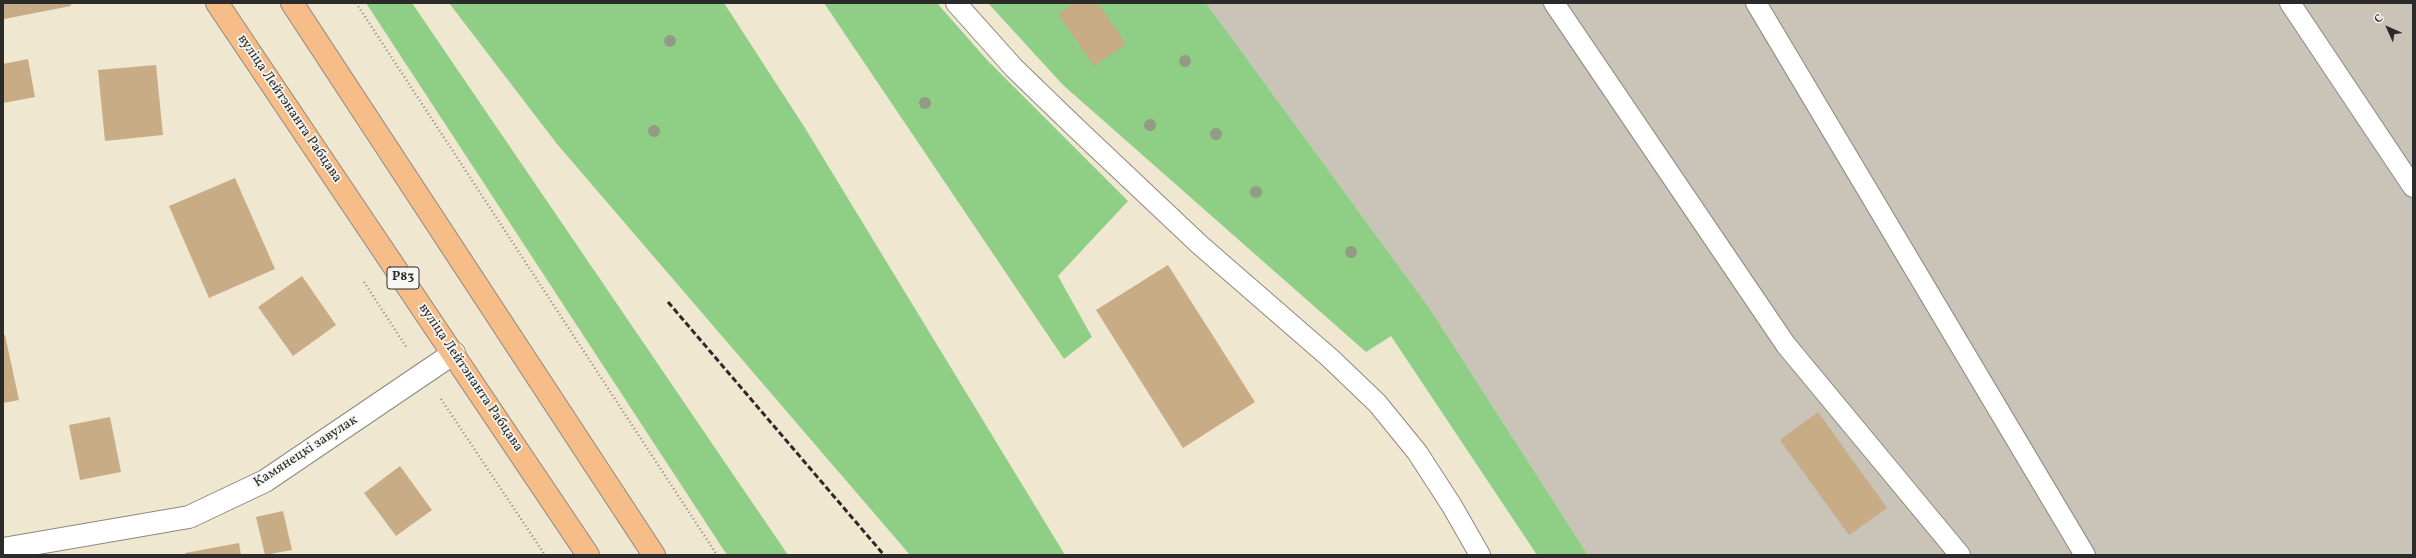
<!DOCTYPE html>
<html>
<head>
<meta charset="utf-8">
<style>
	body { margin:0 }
	#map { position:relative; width:2416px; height:558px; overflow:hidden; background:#f0e7d1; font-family:Vollkorn,serif }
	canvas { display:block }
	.frame { position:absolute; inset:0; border:4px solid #2b2b2b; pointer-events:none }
	.north { position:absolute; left:2368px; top:8px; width:40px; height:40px; -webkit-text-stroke:3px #f6f6f2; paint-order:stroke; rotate:315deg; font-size:11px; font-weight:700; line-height:16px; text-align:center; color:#2b2b2b }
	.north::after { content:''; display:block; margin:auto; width:14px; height:18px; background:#2b2b2b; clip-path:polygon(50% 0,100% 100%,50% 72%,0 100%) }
</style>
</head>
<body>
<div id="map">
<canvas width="2416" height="558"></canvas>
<div class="frame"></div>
<div class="north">С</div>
</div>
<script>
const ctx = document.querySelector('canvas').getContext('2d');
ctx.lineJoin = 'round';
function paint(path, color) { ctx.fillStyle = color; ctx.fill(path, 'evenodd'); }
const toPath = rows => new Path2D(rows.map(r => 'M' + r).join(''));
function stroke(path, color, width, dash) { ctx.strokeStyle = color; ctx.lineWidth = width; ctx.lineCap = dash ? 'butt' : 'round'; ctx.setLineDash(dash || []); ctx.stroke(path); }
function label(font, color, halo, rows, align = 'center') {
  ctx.font = font + ' Vollkorn,serif'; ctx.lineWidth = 3.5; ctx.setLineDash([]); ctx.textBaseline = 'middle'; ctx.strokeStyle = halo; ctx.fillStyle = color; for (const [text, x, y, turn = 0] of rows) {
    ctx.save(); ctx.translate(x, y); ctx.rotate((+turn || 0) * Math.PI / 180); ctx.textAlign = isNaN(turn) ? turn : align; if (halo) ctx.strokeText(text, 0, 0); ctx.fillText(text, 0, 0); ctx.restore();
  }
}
const industrial = toPath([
	[1206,3,2413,3,2413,555,1588,555,1430,309]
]);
const green = toPath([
	[366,3,412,3,788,555,727,555],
	[449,3,724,3,805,128,1065,555,910,555,557,144],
	[824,3,937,3,987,60,1128,201,1058,276,1092,337,1064,359],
	[988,3,1206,3,1430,309,1588,555,1537,555,1391,336,1366,352,1063,85]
]);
const building = toPath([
	[3,3,71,3,71,6,4,19],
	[1074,3,1098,3,1126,44,1094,66,1058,14],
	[28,59,35,97,3,103,3,64],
	[156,65,163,135,105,141,98,70],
	[235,178,275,269,209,298,169,206],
	[1168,265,1255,402,1183,448,1096,310],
	[302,276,336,325,293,356,258,307],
	[3,335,5,335,19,400,3,403],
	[1818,412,1887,508,1849,535,1780,440],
	[110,417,121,472,80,480,69,425],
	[400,466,432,510,396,536,364,493],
	[283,511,292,550,265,555,256,517],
	[239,543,241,555,186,555,185,553]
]);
const path = toPath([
	[356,3,717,555],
	[364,282,407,348],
	[441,399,545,555]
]);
const service = toPath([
	[956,3,1014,68,1075,127,1200,245,1330,358,1377,403,1417,452,1452,506,1480,555],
	[1554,3,1786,345,1960,555],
	[1756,3,2085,555],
	[2290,3,2413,187]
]);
const minor = toPath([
	[3,549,189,517,265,481,454,353]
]);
const trunk = toPath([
	[217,3,588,555],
	[292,3,654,555]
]);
const rail = toPath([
	[668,302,884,555]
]);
const trees = [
	[670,41],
	[1185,61],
	[925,103],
	[1150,125],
	[654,131],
	[1216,134],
	[1256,192],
	[1351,252]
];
const shields = [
	[403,278,32]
];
const shieldNames = [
	["Р83",403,278]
];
const streetNames = [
	["вуліца Лейтэнанта Рабцава",289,109,56],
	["вуліца Лейтэнанта Рабцава",470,378,56],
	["Камянецкі завулак",306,452,-33]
];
paint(industrial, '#c9c3b8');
paint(green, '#8ece85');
paint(building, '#c8ac86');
stroke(service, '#8e897e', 22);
stroke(minor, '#8e897e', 24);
stroke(trunk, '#8e897e', 24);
stroke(path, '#8e897e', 2.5, [1, 3]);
stroke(service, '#fff', 20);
stroke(minor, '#fff', 22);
stroke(trunk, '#f7bd88', 22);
stroke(rail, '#2b2b2b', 3, [6, 3]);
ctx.fillStyle = '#949b85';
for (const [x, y] of trees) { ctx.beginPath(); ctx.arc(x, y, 6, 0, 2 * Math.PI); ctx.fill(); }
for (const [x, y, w] of shields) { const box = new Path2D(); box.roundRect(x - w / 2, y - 11, w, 22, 3); ctx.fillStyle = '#f6f6f2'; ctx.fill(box); stroke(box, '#2b2b2b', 1); }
label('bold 13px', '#2b2b2b', null, shieldNames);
label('14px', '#2b2b2b', '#f6f6f2', streetNames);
</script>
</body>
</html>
